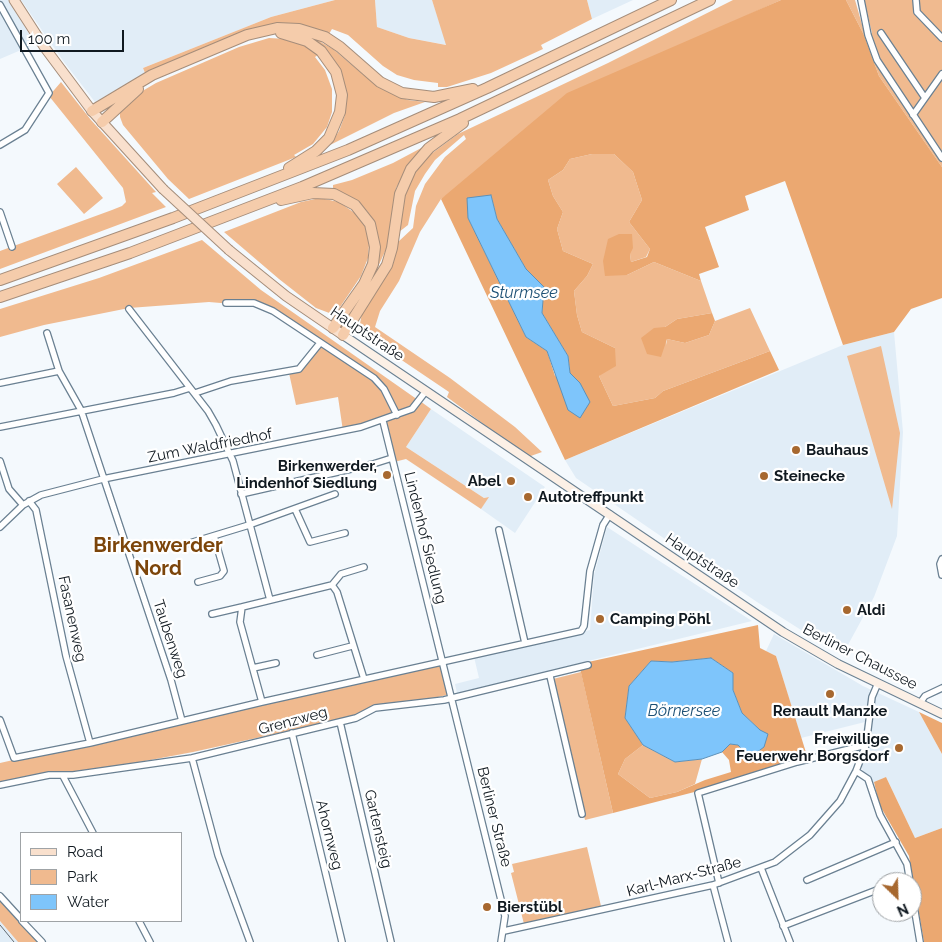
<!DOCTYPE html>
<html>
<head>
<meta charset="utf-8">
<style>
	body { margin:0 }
	#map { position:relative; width:942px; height:942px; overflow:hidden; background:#f4f9fd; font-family:Raleway,sans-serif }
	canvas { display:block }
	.legend { position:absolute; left:20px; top:832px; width:162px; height:90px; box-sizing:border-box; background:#fff; border:1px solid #9fa3a6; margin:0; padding:6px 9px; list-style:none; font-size:15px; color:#101920 }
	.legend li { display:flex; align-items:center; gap:10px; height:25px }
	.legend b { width:25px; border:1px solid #9fa3a6 }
	.north { position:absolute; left:872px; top:872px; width:50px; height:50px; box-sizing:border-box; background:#fff; border:1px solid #9fa3a6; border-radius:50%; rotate:156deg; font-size:14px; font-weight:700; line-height:20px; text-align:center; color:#101920 }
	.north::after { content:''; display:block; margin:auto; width:18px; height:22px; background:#a7682f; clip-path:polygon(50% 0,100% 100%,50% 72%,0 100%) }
	.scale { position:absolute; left:20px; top:30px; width:104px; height:22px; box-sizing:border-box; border:2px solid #101920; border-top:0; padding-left:6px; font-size:15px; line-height:18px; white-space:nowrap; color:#101920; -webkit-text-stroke:4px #fff; paint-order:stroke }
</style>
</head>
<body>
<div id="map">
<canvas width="942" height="942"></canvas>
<ul class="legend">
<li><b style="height:6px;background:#f9e0cd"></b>Road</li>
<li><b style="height:14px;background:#f0ba8f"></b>Park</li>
<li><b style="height:14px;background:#7ec5fb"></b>Water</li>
</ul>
<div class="north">N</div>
<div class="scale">100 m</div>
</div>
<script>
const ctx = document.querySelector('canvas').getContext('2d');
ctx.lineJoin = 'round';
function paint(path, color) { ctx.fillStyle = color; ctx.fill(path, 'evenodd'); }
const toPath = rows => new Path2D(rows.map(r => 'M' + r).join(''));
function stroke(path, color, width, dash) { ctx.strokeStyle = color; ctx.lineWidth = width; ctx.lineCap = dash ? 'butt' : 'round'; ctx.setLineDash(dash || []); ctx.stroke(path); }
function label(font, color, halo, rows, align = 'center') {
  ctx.font = font + ' Raleway,sans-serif'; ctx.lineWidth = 4.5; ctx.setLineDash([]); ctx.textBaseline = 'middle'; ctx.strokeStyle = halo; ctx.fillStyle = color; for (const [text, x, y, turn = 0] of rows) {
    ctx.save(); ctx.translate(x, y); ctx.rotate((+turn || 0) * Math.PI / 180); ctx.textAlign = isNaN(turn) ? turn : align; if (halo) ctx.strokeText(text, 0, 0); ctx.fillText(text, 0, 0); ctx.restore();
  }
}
const built = toPath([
	[0,0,9,0,35,44,0,59],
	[21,0,335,0,271,17,143,68,145,73,95,102,64,62],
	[375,0,432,0,447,45,409,38,377,27],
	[587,0,633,0,592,19],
	[894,332,903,432,897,536,874,597,843,654,820,642,757,602,576,478,565,460,843,345],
	[431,409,545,487,515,533,481,509,488,497,484,498,406,447],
	[607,527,752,621,457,693,455,684,479,678,474,657,590,630,594,575],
	[774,634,863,686,919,712,942,754,942,828,915,838,886,777,867,786,858,753,865,722,801,738,776,656,766,651],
	[0,921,18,942,0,942]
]);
const green = toPath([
	[335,0,375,0,377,27,409,38,446,45,432,0,587,0,592,19,541,45,543,49,491,73,447,87,438,87,438,83,414,80,397,75,383,66,348,35,332,29,329,34,308,26,290,24,282,23,145,73,143,68,271,17],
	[733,0,781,0,737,20,441,199,420,232,399,281,380,311,375,327,450,378,515,427,542,452,528,457,447,397,449,392,363,334,359,329,362,313,389,270,398,242,413,228,416,206,425,184,445,157,466,139,464,135,435,160,425,174,415,191,408,225,399,232,403,201,412,177,427,157,458,134,608,63],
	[846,0,855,0,865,35,872,33,864,0,942,0,942,167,879,76,864,35],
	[312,37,333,49,366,77,386,91,408,100,425,102,394,113,330,145,339,131,345,115,345,86,333,58],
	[269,38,288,39,305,45,318,55,315,57,325,70,332,89,332,112,327,127,313,144,294,155,296,157,189,199,168,179,123,125,120,117,120,111,134,96,156,83,239,47],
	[61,82,91,120,156,192,152,193,166,207,0,269,0,251,112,210,122,206,126,202,123,188,49,96],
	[425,146,408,166,396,188,387,247,372,280,380,252,376,227,367,211,349,196,333,189,333,185,352,180,393,163],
	[592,154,614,154,633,172,642,200,629,222,650,249,646,257,631,262,630,254,619,234,627,275,654,262,701,281,712,313,677,319,665,327,666,345,667,339,685,343,709,335,715,321,750,308,770,351,663,391,655,398,613,406,599,376,615,348,582,332,577,315,574,291,587,276,593,264,563,251,557,229,563,212,553,196,548,180,563,170,570,159],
	[76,167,103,198,84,214,57,184],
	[320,198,339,202,356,214,366,228,369,245,368,258,361,276,338,310,332,314,316,308,279,279,224,232,301,202],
	[202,240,261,290,418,400,414,405,397,414,385,388,268,307,209,302,129,308,44,325,0,337,0,309,99,278],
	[321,344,381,386,396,414,343,431,338,397,296,405,289,373,297,371],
	[881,346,900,433,892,509,847,356],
	[420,401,431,409,406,447,484,498,489,497,481,509,406,459,394,462,383,421,412,409],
	[442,663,451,694,408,704,374,707,352,717,193,752,129,764,0,782,0,763],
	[581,672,613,813,585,820,553,679],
	[643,745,675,762,702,759,695,784,677,792,650,798,618,774,625,759],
	[587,847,601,906,524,924,511,873,514,872,512,864],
	[0,894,39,942,18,942,0,921]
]);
const forest = toPath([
	[781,0,846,0,864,35,879,76,942,167,942,298,911,309,894,332,843,345,785,181,745,196,749,210,705,227,719,267,699,274,701,281,654,262,627,275,605,276,603,261,608,239,619,234,632,234,633,248,630,254,631,262,647,257,650,249,629,222,642,200,633,172,614,154,592,154,570,159,563,170,548,180,553,196,563,212,557,229,563,251,593,264,587,276,574,291,577,315,582,332,615,348,616,366,599,376,613,406,655,398,663,391,770,351,779,370,565,460,441,199,567,93],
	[491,195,497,219,526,269,544,287,542,313,568,356,570,373,580,383,555,376,547,351,526,337,468,218],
	[712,313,715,321,709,335,685,343,667,339,661,357,647,354,641,338,654,328,665,327,677,319],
	[758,625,760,648,776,656,808,759,706,789,613,813,579,664],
	[711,658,733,673,733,690,742,713,760,730,738,745,730,744,722,752,729,760,731,772,705,780,677,792,650,798,618,774,625,759,643,745,625,718,629,686,651,661,672,662],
	[919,712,942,723,942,754],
	[886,777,915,838,942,828,942,942,924,942,909,856,879,804,874,782]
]);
const water = toPath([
	[491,195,497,219,526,269,544,287,542,313,568,356,570,373,580,383,590,402,580,418,568,410,547,351,526,337,468,218,467,198,491,195],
	[711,658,733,673,733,690,742,713,760,730,768,734,764,747,756,753,748,755,738,745,730,744,722,752,702,759,675,762,643,745,625,718,629,686,651,661,672,662,711,658]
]);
const street = toPath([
	[861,0,868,35,877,60,942,158],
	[916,0,917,12,942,38],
	[0,5,49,93,25,130,0,145],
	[881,33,925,98],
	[913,115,942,74],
	[0,212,12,247],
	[226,303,254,303,273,311,374,378,384,389,397,415],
	[129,309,208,411,216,425,233,461,270,600],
	[47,333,59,371,81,410,171,680,182,721],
	[0,383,59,371],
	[195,393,231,381,299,369,320,343],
	[383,421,505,916,501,942],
	[0,427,174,393,190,388],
	[0,461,9,489,23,505],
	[241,494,373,464,392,458],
	[29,501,36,510,66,656,90,743],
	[295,509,310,542,345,533],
	[0,527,23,505,41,495,103,479,361,427,412,409,426,391],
	[499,530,525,643],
	[180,546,249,525,335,494],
	[942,559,940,564,942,575],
	[198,582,220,576,224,571,214,536],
	[332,585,341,574,364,567],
	[212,614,242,607],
	[317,655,352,646],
	[253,668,276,663],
	[550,676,582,814],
	[262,702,240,622,242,607,332,585,337,592,364,679],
	[920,703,925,696,942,688],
	[0,720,14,758,90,743,262,702,581,631,584,626,590,571,603,525,610,514],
	[340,722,391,942],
	[292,733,342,942],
	[192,758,218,855,250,942],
	[856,771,868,779,880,815,907,864,910,882],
	[63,776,93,833],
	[0,785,49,775,73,775,192,758,356,718,375,708,444,700,588,665],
	[761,868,790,942],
	[807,880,896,842],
	[897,882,909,877],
	[719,883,698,793,797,762,866,745],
	[713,885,728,942],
	[912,894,920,942],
	[0,896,21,919],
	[22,921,42,942],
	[139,921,150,942],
	[783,926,882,888],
	[504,931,713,885,775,862,810,835,840,801,856,771,866,745,872,697,878,683]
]);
const secondary = toPath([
	[343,335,783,632,838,664,942,714]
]);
const primary = toPath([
	[14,0,45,48,92,111,163,189],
	[229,250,286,296,343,335]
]);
const highway = toPath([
	[281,33,307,41,321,51,336,72,342,95,340,112,329,138,316,151,289,168],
	[92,111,152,75,247,35,277,28,299,29,325,37,340,47,380,82,402,93,434,97,473,89],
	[102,122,138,89],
	[281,200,313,193,334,194,355,205,370,224,375,247,373,264,364,284,333,328],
	[0,280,173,218,348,150,487,88,671,0],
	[0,297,130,253,302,187,460,119,710,0],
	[343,335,387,265,392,248,400,194,411,169,429,148,463,123]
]);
const tram = toPath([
	[0,925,14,942]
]);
const primaryBridge = toPath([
	[163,189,229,250]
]);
const markers = [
	[796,450,5,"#a7682f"],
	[387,475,5,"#a7682f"],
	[764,476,5,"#a7682f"],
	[511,481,5,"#a7682f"],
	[528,497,5,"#a7682f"],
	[847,610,5,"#a7682f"],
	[600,619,5,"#a7682f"],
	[830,694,5,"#a7682f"],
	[899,748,5,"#a7682f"],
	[487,907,5,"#a7682f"]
];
const streetNames = [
	["Hauptstraße",367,334,34],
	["Zum Waldfriedhof",210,446,-11],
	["Lindenhof Siedlung",425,538,76],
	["Hauptstraße",702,561,34],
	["Fasanenweg",72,619,78],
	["Taubenweg",170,639,72],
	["Berliner Chaussee",860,657,27],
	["Grenzweg",293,721,-15],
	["Berliner Straße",494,817,76],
	["Gartensteig",378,829,77],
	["Ahornweg",329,835,76],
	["Karl-Marx-Straße",684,877,-15]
];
const poiNames = [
	["Bauhaus",806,450],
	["Birkenwerder,",377,466,"right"],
	["Lindenhof Siedlung",377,483,"right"],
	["Steinecke",774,476],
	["Abel",501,481,"right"],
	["Autotreffpunkt",538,497],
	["Aldi",857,610],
	["Camping Pöhl",610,619],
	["Renault Manzke",830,711,"center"],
	["Freiwillige",889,739,"right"],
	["Feuerwehr Borgsdorf",889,756,"right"],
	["Bierstübl",497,907]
];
const waterNames = [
	["Sturmsee",524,293],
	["Börnersee",684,711]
];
const districtNames = [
	["Birkenwerder",158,546],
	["Nord",158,569]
];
paint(built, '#e1edf7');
paint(green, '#f0ba8f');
paint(forest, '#eba871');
paint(water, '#7ec5fb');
stroke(water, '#5d91b9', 1);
stroke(street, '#6a8092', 8);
stroke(secondary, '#6a8092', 10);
stroke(primary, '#a58d7a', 11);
stroke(highway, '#a58d7a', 12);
stroke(street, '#fff', 5.5);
stroke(secondary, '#fcf0e6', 8);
stroke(primary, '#f9e0cd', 9);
stroke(highway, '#f5ccab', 10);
stroke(tram, '#646c72', 1);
stroke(primaryBridge, '#a58d7a', 11, []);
stroke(primaryBridge, '#f9e0cd', 9);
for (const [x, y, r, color] of markers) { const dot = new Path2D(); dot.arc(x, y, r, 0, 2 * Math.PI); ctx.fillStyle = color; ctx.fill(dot); stroke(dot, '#fff', 2); }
label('15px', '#101920', '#fff', streetNames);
label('bold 15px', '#101920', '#fff', poiNames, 'left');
label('italic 16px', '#1b4f74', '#fff', waterNames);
label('bold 20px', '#7c450a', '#fff', districtNames);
</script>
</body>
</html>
